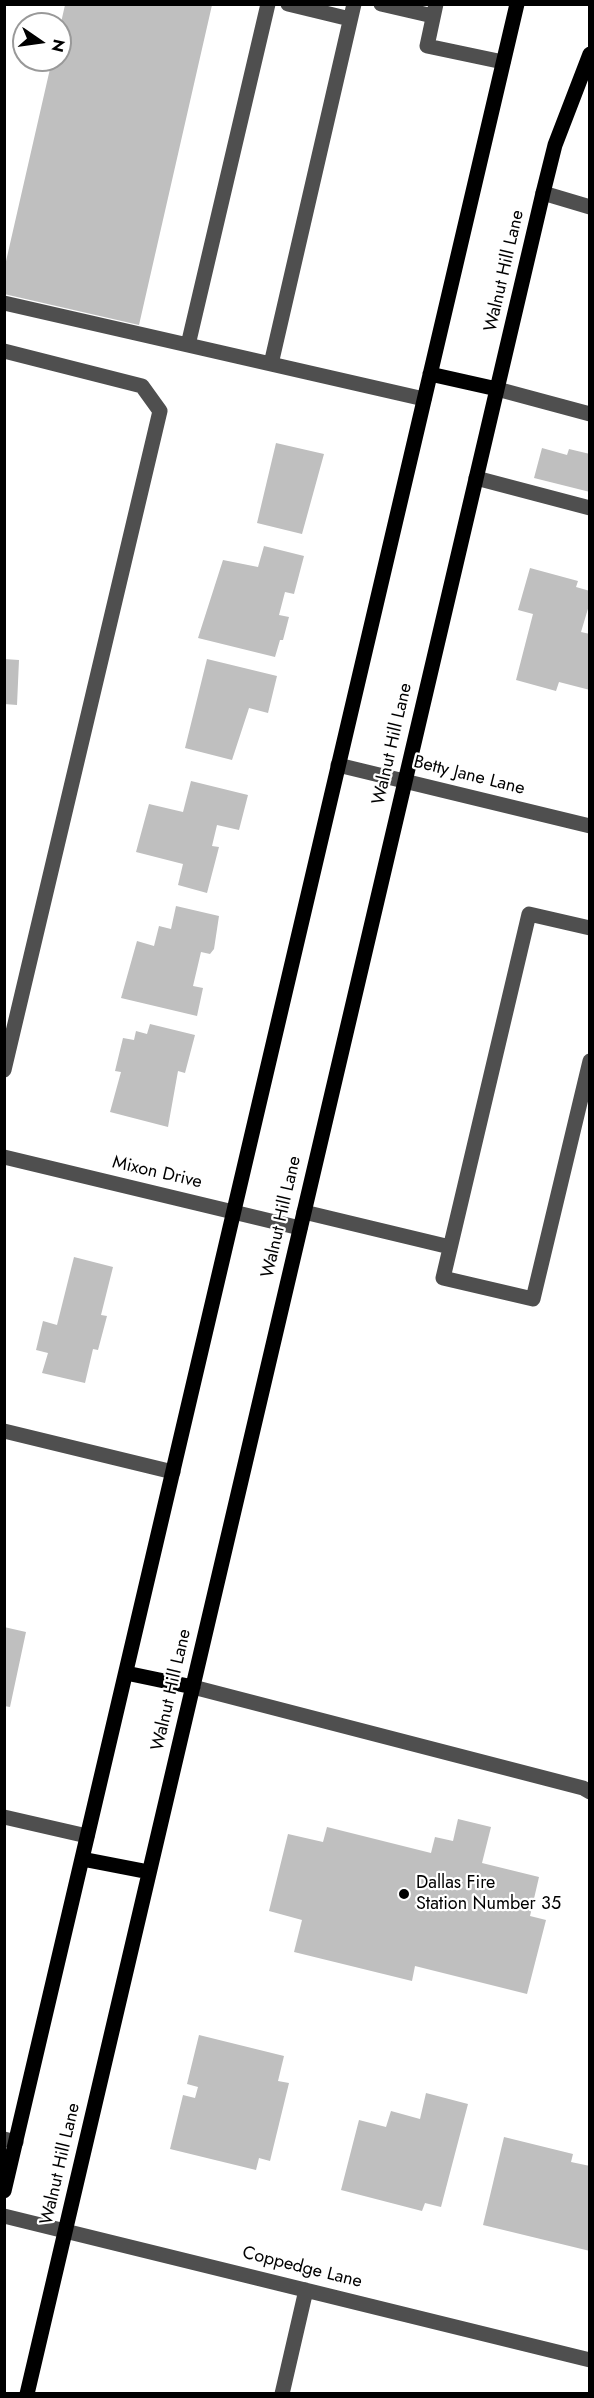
<!DOCTYPE html>
<html>
<head>
<meta charset="utf-8">
<style>
	body { margin:0 }
	#map { position:relative; width:594px; height:2398px; overflow:hidden; background:#fff; font-family:Jost,sans-serif }
	canvas { display:block }
	.frame { position:absolute; inset:0; border:6px solid #000; pointer-events:none }
	.north { position:absolute; left:12px; top:12px; width:60px; height:60px; box-sizing:border-box; background:#fff; border:2px solid #999; border-radius:50%; rotate:103deg; font-size:16px; font-weight:700; line-height:24px; text-align:center; color:#000 }
	.north::after { content:''; display:block; margin:auto; width:21px; height:27px; background:#000; clip-path:polygon(50% 0,100% 100%,50% 72%,0 100%) }
</style>
</head>
<body>
<div id="map">
<canvas width="594" height="2398"></canvas>
<div class="frame"></div>
<div class="north">N</div>
</div>
<script>
const ctx = document.querySelector('canvas').getContext('2d');
ctx.lineJoin = 'round';
function paint(path, color) { ctx.fillStyle = color; ctx.fill(path, 'evenodd'); }
const toPath = rows => new Path2D(rows.map(r => 'M' + r).join(''));
function stroke(path, color, width, dash) { ctx.strokeStyle = color; ctx.lineWidth = width; ctx.lineCap = dash ? 'butt' : 'round'; ctx.setLineDash(dash || []); ctx.stroke(path); }
function label(font, color, halo, rows, align = 'center') {
  ctx.font = font + ' Jost,sans-serif'; ctx.lineWidth = 4.5; ctx.setLineDash([]); ctx.textBaseline = 'middle'; ctx.strokeStyle = halo; ctx.fillStyle = color; for (const [text, x, y, turn = 0] of rows) {
    ctx.save(); ctx.translate(x, y); ctx.rotate((+turn || 0) * Math.PI / 180); ctx.textAlign = isNaN(turn) ? turn : align; if (halo) ctx.strokeText(text, 0, 0); ctx.fillText(text, 0, 0); ctx.restore();
  }
}
const building = toPath([
	[65,5,212,5,139,325,4,294,4,270,52,60,60,60,60,27],
	[276,443,324,454,302,534,257,523],
	[542,448,567,455,569,449,590,454,590,492,534,478],
	[264,546,304,556,294,594,285,592,279,615,289,617,283,640,280,640,275,657,198,638,223,560,258,567],
	[530,568,578,581,576,587,590,591,590,602,581,632,590,634,590,690,559,682,556,691,516,680,533,614,518,610],
	[4,659,19,660,17,705,4,704],
	[207,659,277,676,268,713,249,708,232,760,185,748],
	[191,781,248,795,239,830,217,825,212,846,219,847,207,893,178,885,183,864,136,852,149,804,183,812],
	[176,906,219,916,214,949,210,954,201,952,193,986,203,988,197,1016,121,998,137,941,154,946,159,926,171,929],
	[150,1024,195,1035,185,1073,178,1071,168,1127,110,1112,121,1072,115,1071,123,1038,134,1040,136,1031,147,1034],
	[74,1257,113,1267,101,1315,107,1316,98,1350,93,1349,85,1383,42,1373,48,1353,36,1350,43,1321,57,1325],
	[4,1627,26,1632,10,1707,4,1706],
	[458,1819,491,1827,482,1863,539,1877,530,1916,546,1920,527,1994,415,1966,412,1981,294,1952,302,1920,269,1911,288,1834,323,1842,327,1827,431,1853,435,1837,453,1841],
	[199,2035,284,2056,278,2081,289,2083,270,2161,259,2158,256,2170,170,2149,183,2095,195,2098,198,2087,187,2084],
	[426,2093,468,2104,441,2207,425,2203,422,2211,341,2190,359,2120,386,2127,391,2111,420,2119],
	[504,2137,573,2154,571,2162,590,2166,590,2251,483,2225]
]);
const minor = toPath([
	[288,4,350,19],
	[381,4,433,16],
	[436,4,427,46,503,62],
	[543,193,590,207],
	[4,303,424,399],
	[188,345,268,4],
	[4,351,142,386,160,411,4,1070],
	[271,364,354,4],
	[497,389,590,414],
	[476,478,590,508],
	[338,765,590,826],
	[590,928,529,914,443,1278,533,1299,590,1061],
	[4,1157,300,1228],
	[304,1212,450,1247],
	[4,1431,173,1472],
	[193,1687,583,1788,590,1792],
	[4,1817,87,1836],
	[4,2139,16,2142],
	[4,2216,590,2360],
	[282,2394,306,2290]
]);
const major = toPath([
	[430,374,497,389],
	[126,1673,193,1687],
	[82,1859,149,1872],
	[4,2191,517,4],
	[27,2394,543,193,555,145,590,54]
]);
const markers = [
	[404,1894,6,"#000"]
];
const streetNames = [
	["Walnut Hill Lane",505,271,-77],
	["Walnut Hill Lane",393,744,-77],
	["Betty Jane Lane",469,776,14],
	["Mixon Drive",157,1173,13],
	["Walnut Hill Lane",282,1217,-77],
	["Walnut Hill Lane",172,1690,-77],
	["Walnut Hill Lane",61,2164,-77],
	["Coppedge Lane",302,2268,14]
];
const poiNames = [
	["Dallas Fire",416,1884],
	["Station Number 35",416,1905]
];
paint(building, '#bfbfbf');
stroke(minor, '#4f4f4f', 15);
stroke(major, '#000', 15);
for (const [x, y, r, color] of markers) { const dot = new Path2D(); dot.arc(x, y, r, 0, 2 * Math.PI); ctx.fillStyle = color; ctx.fill(dot); stroke(dot, '#fff', 2); }
label('18px', '#000', '#fff', streetNames);
label('18px', '#000', '#fff', poiNames, 'left');
</script>
</body>
</html>
